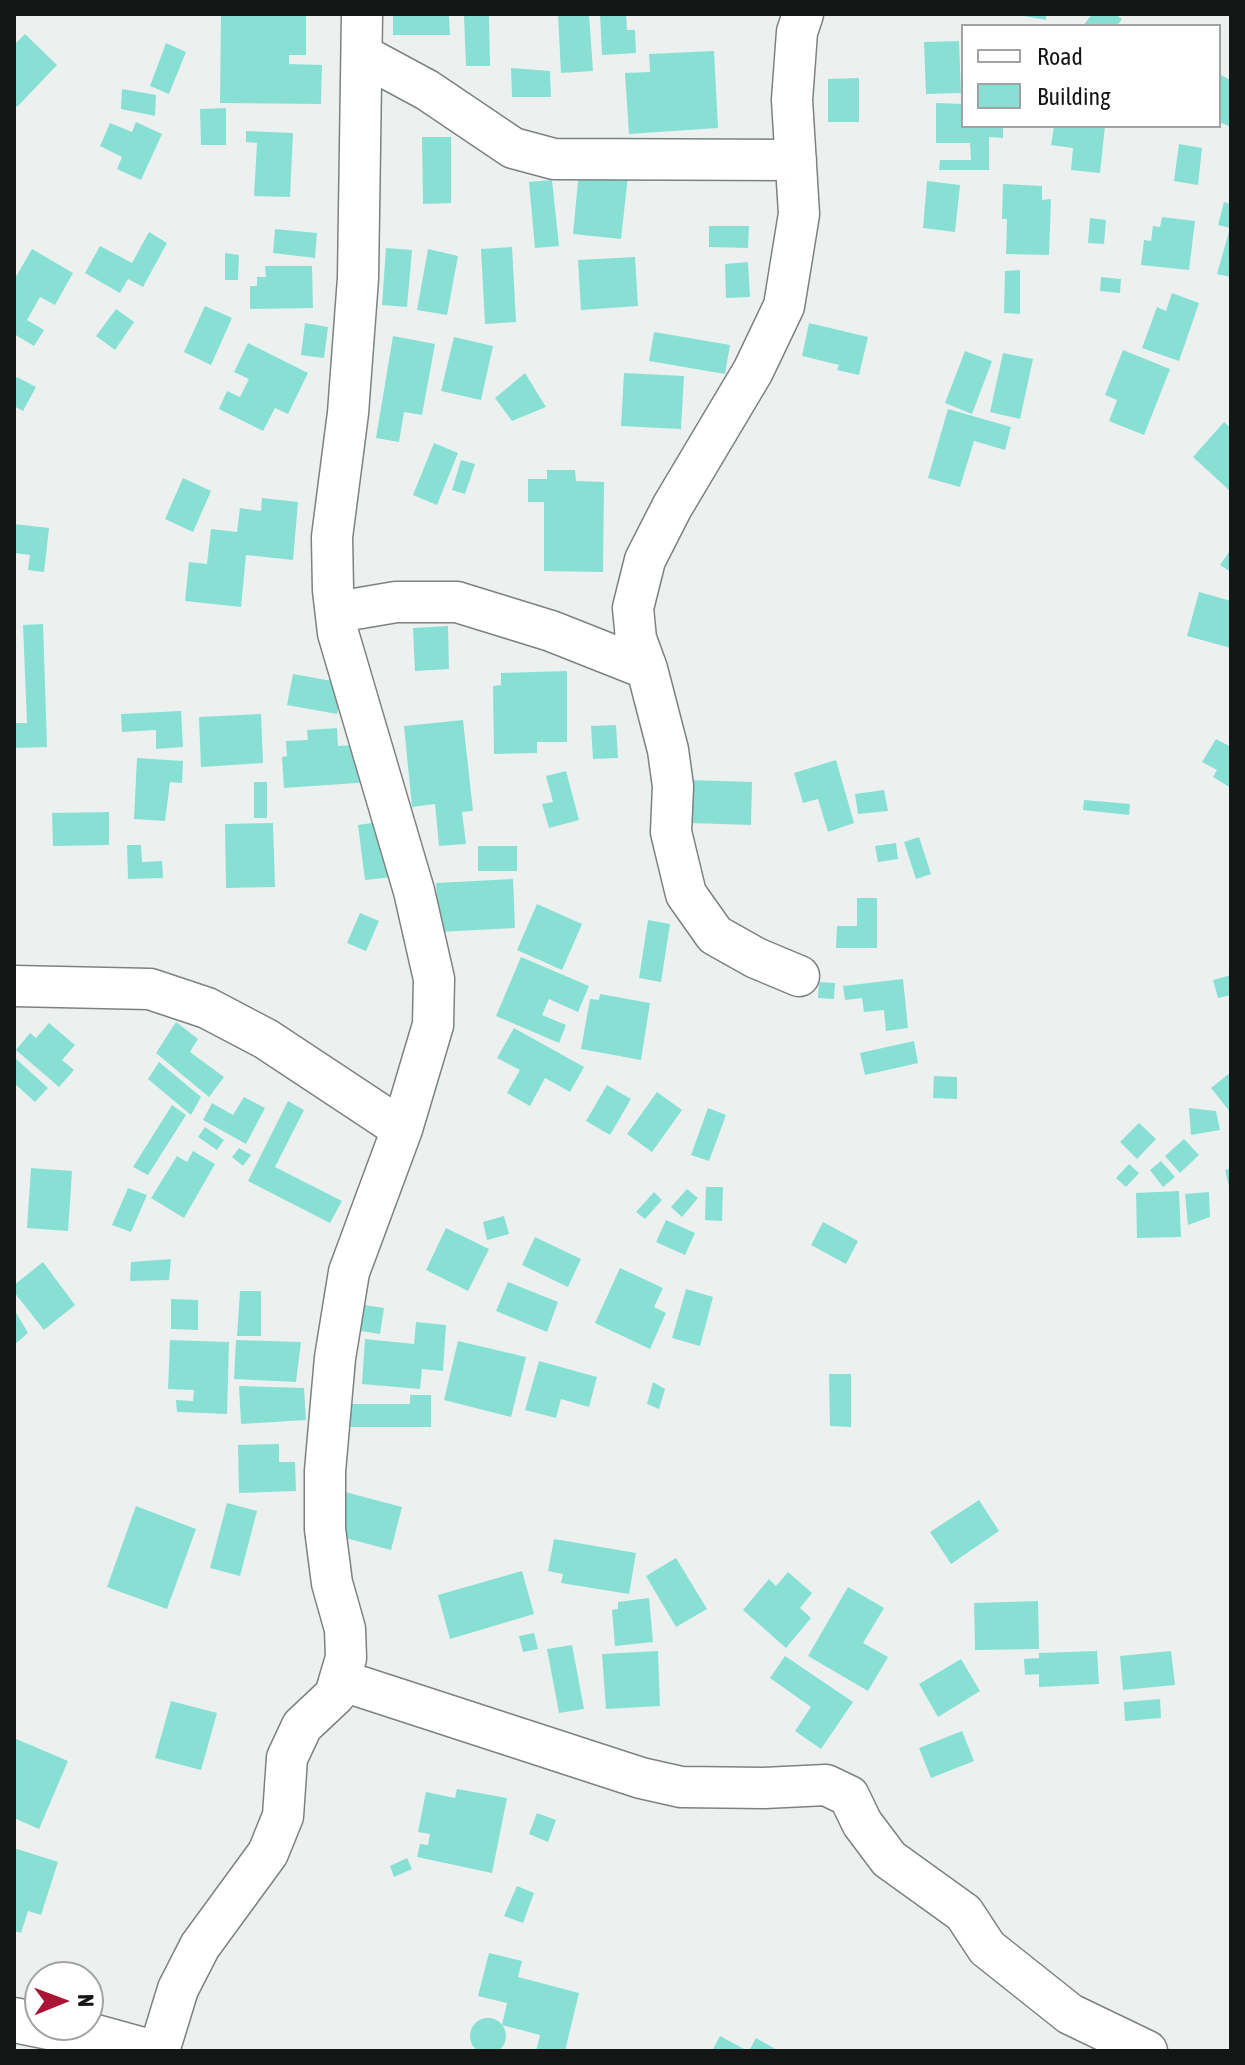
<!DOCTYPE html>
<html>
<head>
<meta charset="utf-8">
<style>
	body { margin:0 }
	#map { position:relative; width:1245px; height:2065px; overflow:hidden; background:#ecf1f0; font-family:"Asap Condensed",sans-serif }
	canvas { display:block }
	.frame { position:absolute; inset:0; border:16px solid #141616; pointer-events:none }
	.legend { position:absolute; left:961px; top:24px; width:260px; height:104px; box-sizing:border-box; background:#fff; border:2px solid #a1a2a2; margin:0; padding:10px 14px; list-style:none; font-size:24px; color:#141616 }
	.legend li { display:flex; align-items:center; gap:16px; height:40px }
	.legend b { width:40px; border:2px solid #a1a2a2 }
	.north { position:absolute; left:24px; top:1961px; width:80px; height:80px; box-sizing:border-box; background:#fff; border:2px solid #a1a2a2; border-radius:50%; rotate:89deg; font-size:22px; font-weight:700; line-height:32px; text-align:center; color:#141616 }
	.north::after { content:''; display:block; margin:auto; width:28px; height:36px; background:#ab1535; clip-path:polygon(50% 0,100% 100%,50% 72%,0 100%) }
</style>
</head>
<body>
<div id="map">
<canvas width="1245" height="2065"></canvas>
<div class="frame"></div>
<ul class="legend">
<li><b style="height:10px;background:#fff"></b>Road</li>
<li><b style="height:22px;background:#88e0d5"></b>Building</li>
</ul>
<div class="north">N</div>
</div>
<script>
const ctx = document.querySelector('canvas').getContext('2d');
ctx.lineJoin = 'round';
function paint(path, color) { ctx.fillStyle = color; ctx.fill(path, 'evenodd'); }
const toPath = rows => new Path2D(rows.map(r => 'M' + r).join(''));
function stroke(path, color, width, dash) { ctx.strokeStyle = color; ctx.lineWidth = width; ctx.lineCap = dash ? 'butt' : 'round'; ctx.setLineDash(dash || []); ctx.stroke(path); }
const building = toPath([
	[221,14,306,14,306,55,289,55,289,64,322,65,321,104,220,103],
	[393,14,449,14,450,35,393,35],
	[489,14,490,66,466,66,464,15],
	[589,14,593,71,561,73,558,15],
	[600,14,626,14,627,30,635,30,636,53,602,55],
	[1013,14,1046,14,1046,20],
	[1092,14,1115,14,1122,19,1117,26,1083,26],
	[25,34,57,65,17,107,14,104,14,45],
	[959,41,961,93,926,94,924,42],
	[166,43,186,52,169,94,150,86],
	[714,51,718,128,629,134,625,73,650,72,649,54],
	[511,68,550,71,551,97,512,97],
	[1219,74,1231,80,1231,127,1219,122],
	[859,78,859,122,828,122,828,79],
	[122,89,156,95,155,116,121,109],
	[936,103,963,104,963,126,1003,126,1003,138,989,137,989,170,939,170,940,160,971,160,970,143,936,143],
	[226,108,226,145,201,145,200,109],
	[136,122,162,134,141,180,117,169,122,157,100,146,110,123,132,132],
	[1054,126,1105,126,1100,173,1071,170,1073,148,1051,145],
	[246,131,293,133,290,197,254,196,257,143,246,142],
	[422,137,451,137,451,203,423,204],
	[1179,144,1202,148,1198,185,1174,181],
	[579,171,628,176,621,239,573,234],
	[552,180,559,246,535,248,529,182],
	[927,181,960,185,955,232,923,228],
	[1003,184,1042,186,1042,200,1051,199,1049,255,1006,254,1007,219,1002,219],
	[1224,202,1231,204,1231,277,1217,274,1230,228,1218,225],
	[1162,217,1195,221,1189,270,1141,265,1144,240,1151,241,1153,226,1160,227],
	[1090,218,1106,220,1104,244,1088,243],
	[709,226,749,226,748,248,709,247],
	[275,229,317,233,315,258,273,253],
	[149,232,167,243,143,287,128,279,120,293,85,273,100,246,132,263],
	[512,247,516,322,485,324,481,249],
	[386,248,412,250,407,307,382,305],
	[32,249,73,273,55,305,40,297,27,320,44,330,34,346,14,334,14,280],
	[428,249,458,256,447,315,417,310],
	[225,253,239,255,238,280,225,280],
	[635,257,638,306,581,310,578,260],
	[748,262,750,297,726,298,725,264],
	[265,266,312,266,313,308,250,309,250,286,257,286,257,277,266,277],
	[1020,270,1020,314,1004,313,1005,271],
	[1101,277,1121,279,1120,293,1100,291],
	[1172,293,1199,303,1179,361,1142,348,1157,307,1166,311],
	[205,306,232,318,211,365,184,352],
	[116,309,134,322,115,350,96,336],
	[305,323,328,327,324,358,301,355],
	[809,323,868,337,859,375,837,370,839,365,802,356],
	[654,332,730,345,725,374,649,361],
	[393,336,435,344,422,415,404,412,399,442,376,438],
	[454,337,493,346,481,400,441,391],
	[248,343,308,373,288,414,275,408,263,431,219,409,227,391,240,397,249,379,234,372],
	[1123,350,1170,369,1144,435,1109,421,1117,400,1105,395],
	[965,351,992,361,972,414,945,403],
	[1003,353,1033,359,1020,419,990,412],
	[525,373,546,407,512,421,495,398],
	[624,373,684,376,681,429,621,426],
	[17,377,36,387,23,411,14,406,14,382],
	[948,409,1011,427,1005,450,974,441,960,487,928,478],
	[1224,422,1231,428,1231,492,1193,457],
	[434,443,458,453,437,505,413,495],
	[461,460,475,464,465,494,452,490],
	[547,470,575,470,576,481,604,482,603,572,544,571,544,502,528,502,528,479,547,479],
	[183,478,211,491,193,532,165,519],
	[262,498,298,502,293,560,246,555,241,607,185,601,189,562,207,564,211,529,237,532,240,508,261,511],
	[14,524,49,528,44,572,28,570,30,555,14,553],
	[1231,549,1231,572,1220,565],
	[1199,592,1231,601,1231,648,1187,636],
	[43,624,47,747,14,748,14,723,27,723,23,625],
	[448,626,449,669,415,671,413,628],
	[567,671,567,742,537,742,537,753,494,754,493,686,501,685,501,673],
	[293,674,343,683,337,714,287,705],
	[181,711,183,747,156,749,156,730,122,732,121,714],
	[261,714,263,763,201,767,199,717],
	[463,720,473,811,462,812,466,844,439,846,435,804,412,807,404,726],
	[616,725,618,758,593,759,591,726],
	[337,728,338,746,369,744,371,782,284,788,282,757,287,756,286,741,308,740,307,730],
	[1216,739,1231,747,1231,788,1213,777,1217,770,1202,762],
	[137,758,183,761,182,783,170,782,165,821,134,819],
	[836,760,854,823,828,832,818,799,803,803,794,773],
	[566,771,579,820,549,828,542,804,553,802,546,776],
	[691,780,752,782,751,825,690,823],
	[254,782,267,782,267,818,254,818],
	[884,790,888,811,858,814,855,794],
	[1084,800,1130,804,1129,815,1083,810],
	[109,812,109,845,53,846,52,813],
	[385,821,392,877,365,880,358,825],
	[273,823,275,887,226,888,225,824],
	[919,837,931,874,916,879,904,842],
	[896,843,898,859,878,862,875,846],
	[127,845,141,845,142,862,162,861,163,878,128,879],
	[478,846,517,846,517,871,478,871],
	[513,879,515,928,439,932,436,883],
	[857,898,877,898,877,948,836,948,837,926,857,926],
	[537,904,582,924,562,970,517,950],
	[360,913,379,921,366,951,347,943],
	[648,920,670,924,661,982,639,978],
	[521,957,589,986,578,1012,549,999,542,1015,566,1025,559,1043,496,1016],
	[1231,975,1231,995,1218,998,1213,980],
	[903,979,908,1028,886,1031,884,1010,864,1012,862,998,845,1000,843,986],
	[819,982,835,983,834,999,818,998],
	[600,994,650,1003,641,1060,581,1049,590,999,599,1000],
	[176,1022,198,1039,190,1052,224,1077,209,1097,156,1053],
	[49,1023,75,1045,62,1060,74,1070,59,1087,16,1050,30,1033,36,1038],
	[514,1028,584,1067,570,1092,545,1078,530,1106,507,1093,520,1070,497,1058],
	[914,1041,918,1063,865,1075,860,1053],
	[14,1057,48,1088,35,1102,14,1083],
	[159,1062,201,1097,191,1115,148,1079],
	[1231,1072,1231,1113,1211,1088],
	[934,1076,957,1077,957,1099,933,1098],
	[607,1085,631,1099,610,1135,586,1121],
	[657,1092,682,1110,652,1152,627,1134],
	[244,1097,265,1108,246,1144,203,1120,212,1103,233,1115],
	[288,1101,304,1110,275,1167,342,1201,330,1223,248,1181],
	[172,1105,186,1115,148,1175,133,1167],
	[708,1108,726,1115,709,1161,691,1155],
	[1189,1108,1216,1111,1220,1130,1191,1135],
	[1139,1123,1156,1139,1137,1159,1120,1142],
	[205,1127,224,1140,217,1150,198,1137],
	[1184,1139,1199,1155,1180,1173,1165,1156],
	[239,1148,251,1155,243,1166,232,1157],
	[193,1151,215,1164,184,1218,151,1198,177,1156,187,1162],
	[1161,1161,1175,1177,1163,1187,1150,1170],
	[1129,1164,1139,1173,1126,1187,1116,1178],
	[31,1168,72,1171,68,1231,27,1228],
	[1231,1168,1231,1190,1230,1190,1225,1170],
	[706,1187,723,1187,722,1221,705,1220],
	[128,1188,147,1195,131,1232,112,1225],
	[687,1189,698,1198,682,1217,671,1207],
	[1179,1191,1181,1237,1137,1238,1136,1193],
	[654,1192,662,1200,645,1219,636,1212],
	[1209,1192,1210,1217,1188,1225,1185,1194],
	[504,1216,509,1234,487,1240,483,1222],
	[666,1220,695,1233,685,1255,656,1242],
	[823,1222,858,1241,846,1264,811,1245],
	[446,1228,489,1249,468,1291,426,1270],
	[535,1237,581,1259,568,1287,522,1265],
	[171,1259,169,1280,130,1281,131,1262],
	[43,1262,75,1305,44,1330,14,1292,14,1285],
	[620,1268,663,1288,654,1307,666,1313,650,1349,595,1323],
	[508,1282,558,1302,547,1332,496,1311],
	[686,1289,713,1297,700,1346,672,1338],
	[240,1291,261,1291,261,1336,237,1336],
	[171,1299,198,1300,198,1330,171,1329],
	[357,1304,384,1308,380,1334,354,1330],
	[14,1309,28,1333,14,1345],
	[416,1322,446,1325,443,1371,422,1369,420,1389,362,1384,365,1339,414,1344],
	[170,1340,229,1342,227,1414,177,1412,176,1400,193,1401,194,1390,168,1389],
	[236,1340,301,1342,296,1382,234,1379],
	[458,1341,526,1357,511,1417,444,1400],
	[539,1361,597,1377,589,1407,561,1399,556,1418,525,1410],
	[829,1374,851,1374,851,1427,830,1426],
	[653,1382,665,1389,659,1409,647,1404],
	[239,1386,304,1388,306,1420,241,1424],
	[410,1395,431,1395,431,1427,350,1427,350,1404,410,1404],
	[279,1444,279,1462,295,1462,296,1491,239,1493,238,1445],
	[345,1492,402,1507,391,1550,334,1535],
	[979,1500,999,1531,951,1564,930,1532],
	[227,1503,257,1511,240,1576,210,1568],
	[136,1506,196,1529,167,1609,107,1587],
	[554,1539,636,1553,629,1594,561,1583,563,1574,548,1571],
	[676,1558,707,1609,676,1627,646,1576],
	[522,1571,534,1614,450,1639,438,1595],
	[788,1572,812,1593,800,1608,811,1618,786,1648,743,1610,769,1579,776,1586],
	[848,1587,884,1608,863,1643,888,1657,868,1691,808,1656],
	[649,1598,653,1642,615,1646,612,1610,618,1609,618,1602],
	[1038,1601,1039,1649,975,1650,974,1603],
	[534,1633,538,1649,523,1652,519,1636],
	[572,1645,584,1709,559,1713,547,1649],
	[658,1651,660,1706,606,1709,602,1654],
	[1097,1651,1099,1684,1039,1687,1039,1674,1025,1675,1024,1659,1039,1658,1039,1653],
	[1171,1651,1175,1685,1123,1690,1120,1656],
	[785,1656,853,1702,821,1749,795,1731,811,1707,770,1678],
	[961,1659,980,1691,938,1717,919,1684],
	[1160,1699,1161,1718,1125,1721,1124,1702],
	[171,1701,217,1713,201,1770,155,1758],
	[962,1731,974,1761,931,1778,919,1748],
	[14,1738,68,1761,39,1829,14,1818],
	[457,1789,507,1798,492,1873,417,1857,420,1844,428,1845,430,1834,418,1832,426,1792,455,1798],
	[537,1813,556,1820,548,1842,529,1834],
	[14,1848,58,1862,41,1915,28,1911,21,1933,14,1931],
	[407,1858,412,1869,394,1877,390,1866],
	[517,1886,534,1893,523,1923,504,1916],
	[489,1953,522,1961,518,1977,579,1993,565,2051,536,2051,540,2035,502,2025,507,2003,478,1996],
	'470 2036a18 18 0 1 1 36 0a18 18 0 1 1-36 0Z',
	[720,2036,748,2051,712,2051],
	[756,2038,779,2051,749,2051]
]);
const minor = toPath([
	[362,55,427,90,513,148,554,159,796,160],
	[337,612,396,602,457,602,551,631,647,669],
	[799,976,756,958,715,935,686,894,671,832,673,786,668,750,647,669,636,639,633,608,645,560,672,507,753,371,784,306,799,214,792,100,797,32,803,14],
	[14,986,150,989,207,1008,266,1039,402,1129],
	[340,1680,641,1778,681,1787,764,1788,826,1785,849,1796,862,1823,889,1859,964,1913,987,1948,1070,2014,1147,2051],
	[159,2051,178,1989,200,1946,268,1853,283,1816,287,1758,302,1726,335,1695,346,1658,345,1629,332,1583,325,1529,325,1471,335,1358,349,1272,402,1129,433,1025,434,979,414,891,338,633,333,590,332,537,348,413,358,278,362,14]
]);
const tertiary = toPath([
	[14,2020,88,2035,146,2051]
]);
paint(building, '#88e0d5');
stroke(minor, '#7d8180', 43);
stroke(tertiary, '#7d8180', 47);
stroke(minor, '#fff', 40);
stroke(tertiary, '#fff', 44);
</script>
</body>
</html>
